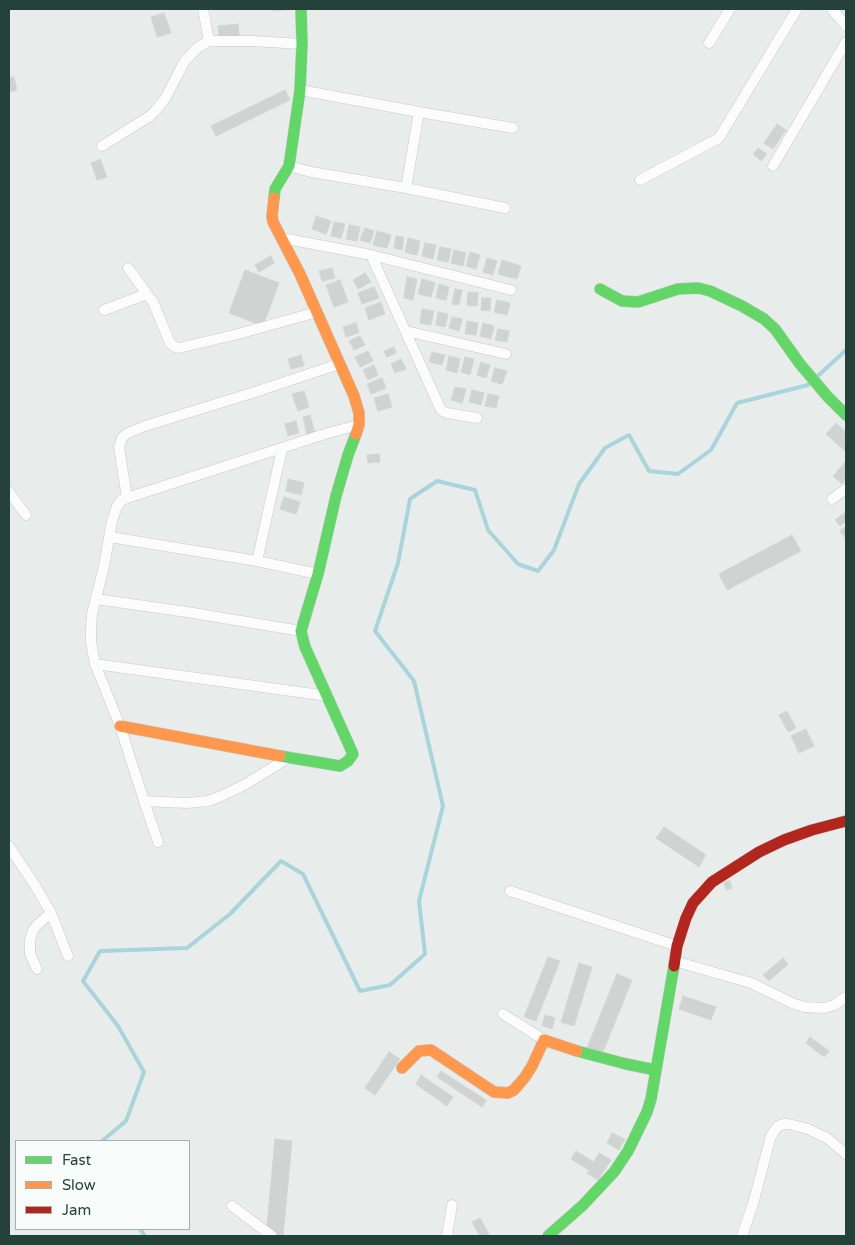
<!DOCTYPE html>
<html>
<head>
<meta charset="utf-8">
<style>
	body { margin:0 }
	#map { position:relative; width:855px; height:1245px; overflow:hidden; background:#e8edeb; font-family:"Varela Round",sans-serif }
	canvas { display:block }
	.frame { position:absolute; inset:0; border:10px solid #24423a; pointer-events:none }
	.legend { position:absolute; left:15px; top:1140px; width:175px; height:90px; box-sizing:border-box; background:#f7fbf9; border:1px solid #a3b1ad; margin:0; padding:6px 9px; list-style:none; font-size:15px; color:#24423a }
	.legend li { display:flex; align-items:center; gap:10px; height:25px }
	.legend b { width:25px; border:1px solid #a3b1ad }
</style>
</head>
<body>
<div id="map">
<canvas width="855" height="1245"></canvas>
<div class="frame"></div>
<ul class="legend">
<li><b style="height:6px;background:#63d668"></b>Fast</li>
<li><b style="height:6px;background:#ff974d"></b>Slow</li>
<li><b style="height:6px;background:#b3261e"></b>Jam</li>
</ul>
</div>
<script>
const ctx = document.querySelector('canvas').getContext('2d');
ctx.lineJoin = 'round';
const toPath = rows => new Path2D(rows.map(r => 'M' + r).join(''));
function stroke(path, color, width, dash) { ctx.strokeStyle = color; ctx.lineWidth = width; ctx.lineCap = dash ? 'butt' : 'round'; ctx.setLineDash(dash || []); ctx.stroke(path); }
function paint(path, color) { ctx.fillStyle = color; ctx.fill(path, 'evenodd'); }
const stream = toPath([
	[102,1141,126,1121,144,1072,118,1026,83,981,100,951,187,948,230,914,281,861,303,874,360,991,390,985,425,954,419,901,443,806,414,681,375,631,398,563,410,499,437,481,475,490,488,530,518,564,538,571,554,550,579,484,605,448,629,435,649,471,678,474,711,450,737,403,808,385,846,350],
	[140,1229,145,1236]
]);
const building = toPath([
	[273,9,297,9,273,11,273,9],
	[164,13,171,33,157,37,151,17,164,13],
	[238,24,239,36,219,38,218,26,238,24],
	[14,77,17,90,9,92,9,78,14,77],
	[285,90,290,100,216,136,211,126,285,90],
	[777,124,786,130,773,149,764,143,777,124],
	[758,148,767,154,761,161,753,154,758,148],
	[100,159,107,177,97,180,91,163,100,159],
	[316,216,331,221,326,234,312,229,316,216],
	[334,222,345,224,341,238,331,236,334,222],
	[349,225,360,227,357,241,346,239,349,225],
	[365,228,374,231,370,243,360,240,365,228],
	[377,231,391,235,387,248,373,245,377,231],
	[396,236,404,237,402,250,394,248,396,236],
	[408,238,420,241,417,255,405,252,408,238],
	[425,243,436,245,433,259,422,256,425,243],
	[440,247,451,249,448,262,437,260,440,247],
	[454,250,466,253,463,266,451,263,454,250],
	[470,252,480,255,476,269,466,266,470,252],
	[271,256,274,263,259,272,255,265,271,256],
	[487,258,497,261,493,275,483,272,487,258],
	[502,260,521,266,517,279,498,274,502,260],
	[332,268,335,278,322,281,319,271,332,268],
	[245,270,279,283,263,326,229,313,245,270],
	[365,273,371,282,358,289,353,280,365,273],
	[407,277,417,279,413,300,404,298,407,277],
	[422,279,435,283,431,297,418,294,422,279],
	[340,280,348,302,334,307,326,285,340,280],
	[439,284,449,287,446,300,436,298,439,284],
	[374,287,379,298,362,304,358,293,374,287],
	[455,289,462,290,459,305,452,304,455,289],
	[468,292,478,293,477,306,467,305,468,292],
	[482,298,491,298,490,311,481,310,482,298],
	[497,300,510,303,507,315,494,312,497,300],
	[381,302,385,314,369,320,365,308,381,302],
	[422,309,434,311,431,325,420,323,422,309],
	[438,312,448,314,445,327,436,325,438,312],
	[452,317,462,319,459,331,449,328,452,317],
	[467,321,478,323,476,335,465,334,467,321],
	[356,323,359,333,346,337,343,327,356,323],
	[483,323,494,326,491,339,480,336,483,323],
	[498,329,509,331,507,342,495,340,498,329],
	[360,336,365,345,354,350,349,341,360,336],
	[394,347,396,353,387,357,384,351,394,347],
	[368,351,373,361,360,367,355,357,368,351],
	[432,352,445,355,442,365,429,362,432,352],
	[301,355,304,366,291,369,288,359,301,355],
	[449,356,460,359,457,373,446,370,449,356],
	[465,357,474,359,470,375,461,372,465,357],
	[401,359,406,369,395,373,391,364,401,359],
	[481,362,490,365,486,378,477,375,481,362],
	[374,365,378,375,368,380,363,370,374,365],
	[495,368,507,371,502,384,491,381,495,368],
	[382,378,386,388,371,394,367,384,382,378],
	[455,387,466,389,462,403,451,400,455,387],
	[472,390,484,393,481,405,469,402,472,390],
	[304,391,309,407,298,411,292,394,304,391],
	[388,394,392,407,378,411,374,398,388,394],
	[488,394,499,396,496,408,485,406,488,394],
	[310,415,315,433,307,435,303,417,310,415],
	[296,421,299,433,288,436,285,424,296,421],
	[836,423,846,432,846,452,826,434,836,423],
	[379,454,380,462,368,463,367,455,379,454],
	[846,461,846,479,842,484,833,476,846,461],
	[288,479,304,483,301,495,286,491,288,479],
	[284,497,300,502,296,514,280,509,284,497],
	[846,512,846,521,840,526,835,520,846,512],
	[846,526,846,539,840,531,846,526],
	[792,535,801,551,727,590,719,574,792,535],
	[787,711,796,728,788,732,779,715,787,711],
	[806,729,814,746,799,753,791,736,806,729],
	[664,827,706,855,699,867,656,838,664,827],
	[730,881,732,888,726,890,724,882,730,881],
	[548,957,560,961,536,1021,524,1017,548,957],
	[783,958,788,964,769,981,763,975,783,958],
	[579,963,592,967,574,1026,561,1022,579,963],
	[617,974,632,980,602,1054,587,1048,617,974],
	[683,996,716,1007,711,1020,679,1009,683,996],
	[545,1015,555,1018,552,1029,542,1026,545,1015],
	[810,1037,829,1051,824,1057,806,1043,810,1037],
	[389,1052,400,1059,375,1095,365,1088,389,1052],
	[441,1071,486,1100,482,1107,437,1077,441,1071],
	[421,1075,453,1097,447,1106,416,1084,421,1075],
	[612,1133,625,1139,619,1150,607,1143,612,1133],
	[275,1139,292,1141,283,1236,266,1236,275,1139],
	[576,1151,594,1162,599,1153,611,1160,598,1180,587,1173,589,1170,571,1159,576,1151],
	[480,1218,490,1236,480,1236,472,1222,480,1218]
]);
const street = toPath([
	[203,9,209,41],
	[832,9,846,26],
	[709,43,730,9],
	[300,90,419,112,513,128],
	[102,146,150,116,155,111,165,99,184,62,198,47,209,41,253,41,302,44],
	[289,166,311,172,406,188,505,208],
	[773,166,846,42],
	[640,180,719,138,797,9],
	[406,188,419,112],
	[282,238,371,255,511,290],
	[371,255,441,410,447,413,477,418],
	[128,268,147,294],
	[104,310,147,294,153,302,170,343,175,347,179,348,238,334,317,312],
	[406,331,506,354],
	[339,364,255,392,145,426,126,434,122,438,119,447,127,498,328,433,359,425],
	[9,492,26,515],
	[127,498,122,500,117,506,112,521,104,566,92,614,91,628,91,642,95,664,120,726,144,801,187,803,208,801,219,797,246,784,290,757],
	[832,499,846,489],
	[110,537,257,561,318,574],
	[257,561,282,449],
	[96,599,187,612,301,631],
	[95,664,328,696],
	[144,801,158,842],
	[9,846,36,887,51,913,37,925,33,930,30,940,30,954,37,969],
	[510,891,677,946],
	[51,913,68,956],
	[674,961,751,983,792,1003,804,1007,824,1008,834,1005,846,997],
	[503,1014,544,1040],
	[232,1206,272,1236],
	[447,1236,452,1205],
	[742,1236,753,1204,771,1136,777,1127,783,1124,789,1124,808,1129,827,1138,846,1154]
]);
const fast = toPath([
	[274,198,275,189,289,166,300,90,302,44,301,9],
	[600,289,622,301,638,302,678,289,698,288,710,291,742,306,764,319,775,329,800,364,828,397,846,415],
	[280,756,340,766,348,761,353,754,305,647,301,631,318,574,336,496,348,455,356,434],
	[577,1051,626,1064,656,1070],
	[548,1236,583,1205,614,1172,628,1151,647,1112,651,1099,674,966]
]);
const slow = toPath([
	[274,198,272,216,273,222,300,274,354,396,359,413,359,425,356,434],
	[120,726,280,756],
	[402,1068,419,1051,431,1050,494,1092,508,1093,514,1090,525,1077,532,1066,544,1040,577,1051]
]);
const jam = toPath([
	[674,966,677,946,686,918,693,903,712,882,759,852,784,840,812,830,846,821]
]);
stroke(stream, '#a9d4db', 4);
paint(building, '#cfd4d2');
stroke(building, '#d1d6d4', 1);
stroke(street, '#c5cac8', 11);
stroke(fast, '#c3cbc8', 12);
stroke(slow, '#c3cbc8', 12);
stroke(jam, '#c3cbc8', 12);
stroke(street, '#fcfcfc', 10);
stroke(fast, '#63d668', 11);
stroke(slow, '#ff974d', 11);
stroke(jam, '#b3261e', 11);
</script>
</body>
</html>
